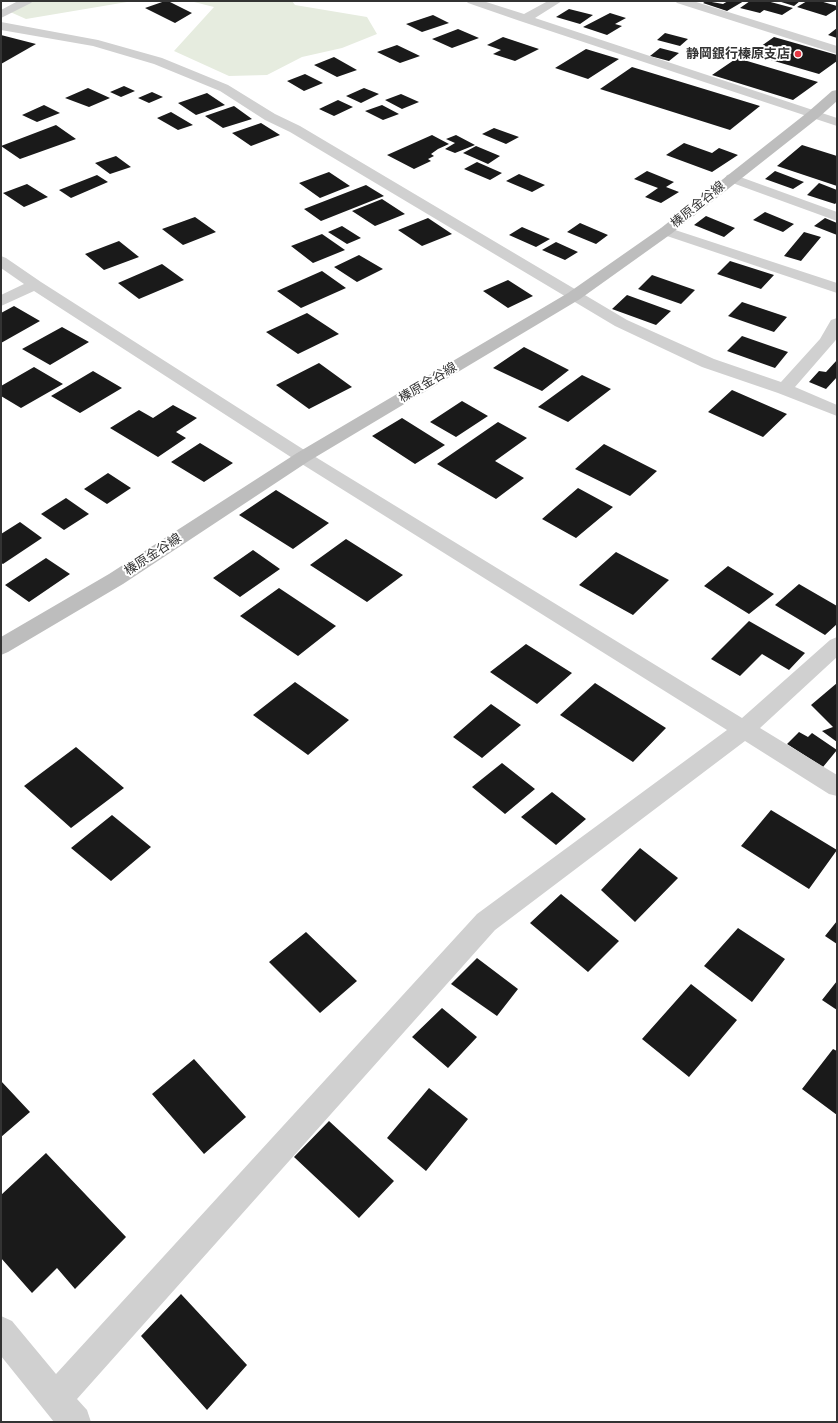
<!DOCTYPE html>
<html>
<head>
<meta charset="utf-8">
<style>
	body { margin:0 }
	#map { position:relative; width:838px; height:1423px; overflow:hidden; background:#fff; font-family:"Space Grotesk",sans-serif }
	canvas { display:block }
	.frame { position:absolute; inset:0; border:2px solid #333; pointer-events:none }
</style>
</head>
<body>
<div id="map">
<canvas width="838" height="1423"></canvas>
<div class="frame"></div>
</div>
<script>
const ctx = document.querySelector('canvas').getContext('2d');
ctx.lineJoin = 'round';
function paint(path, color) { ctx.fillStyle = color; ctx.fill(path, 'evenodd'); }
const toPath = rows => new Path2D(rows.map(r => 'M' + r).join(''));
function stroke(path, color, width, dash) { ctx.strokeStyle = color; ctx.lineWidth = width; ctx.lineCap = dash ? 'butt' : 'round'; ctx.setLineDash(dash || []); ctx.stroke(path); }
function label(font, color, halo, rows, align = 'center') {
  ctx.font = font + ' "Space Grotesk","Noto Sans JP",sans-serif'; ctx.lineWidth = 4; ctx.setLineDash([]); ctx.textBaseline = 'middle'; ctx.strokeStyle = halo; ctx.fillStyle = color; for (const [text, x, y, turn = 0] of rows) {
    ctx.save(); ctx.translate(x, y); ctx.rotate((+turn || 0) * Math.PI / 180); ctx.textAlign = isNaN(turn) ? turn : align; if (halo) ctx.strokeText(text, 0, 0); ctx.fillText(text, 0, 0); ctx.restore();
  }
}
const green = toPath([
	[29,1,133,1,26,19,8,11],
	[190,1,292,1,295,5,367,17,377,34,342,48,302,57,267,75,229,76,174,51,214,7]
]);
const building = toPath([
	[165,1,168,1,192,13,175,23,145,8],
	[706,1,723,4,728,1,744,1,727,11,703,3],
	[750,1,767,1,793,8,782,15,764,10,760,13,740,8],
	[778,1,800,1,794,6],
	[807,1,820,1,837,6,837,9,826,16,797,7],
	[569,9,593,15,580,24,556,17],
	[610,13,626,18,615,24,622,26,607,35,583,27],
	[433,15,449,23,422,32,406,24],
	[837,28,837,38,828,35],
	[458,29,479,38,452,48,432,39],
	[665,33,688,39,680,46,657,40],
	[1,35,36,44,1,64],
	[503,37,539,49,515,61,493,54,501,50,487,45],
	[774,37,837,55,837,61,819,74,750,54],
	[397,45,420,56,400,63,377,52],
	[660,48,679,53,669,61,650,56],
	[586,49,619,59,588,79,555,68],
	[334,57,357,70,337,77,314,65],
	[737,58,818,82,793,100,712,75],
	[632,67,760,106,730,130,600,89],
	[305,74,323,83,304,91,287,81],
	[124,86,135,91,121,97,110,92],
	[88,88,110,98,89,107,65,98],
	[364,88,379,94,361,103,346,96],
	[152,92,163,97,149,103,138,98],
	[207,93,225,105,196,115,178,103],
	[401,94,419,102,402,109,385,100],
	[338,100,353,107,334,116,319,109],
	[44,105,60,113,37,122,22,115],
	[382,105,399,114,383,120,365,111],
	[234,106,252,119,223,128,205,116],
	[171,112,193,125,178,130,157,118],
	[261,123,280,135,251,146,232,133],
	[56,125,76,139,20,159,1,146],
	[494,128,519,137,506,144,482,134],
	[432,135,449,144,438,149,431,154,434,156,428,159,431,161,414,169,387,155],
	[456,135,475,145,455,153,445,149,455,143,446,139],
	[684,143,712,153,719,148,738,155,712,172,666,155],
	[802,145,837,156,837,186,777,166],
	[476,146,500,156,488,164,463,153],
	[116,156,131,167,110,174,95,163],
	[477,162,502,173,490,180,464,169],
	[647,171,674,182,666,187,679,192,661,203,645,197,658,188,634,179],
	[775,171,804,182,793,189,765,179],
	[329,172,350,186,320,198,299,183],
	[519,174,545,185,532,192,506,181],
	[97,175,108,182,71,198,59,190],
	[819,183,837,190,837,202,835,204,807,195],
	[27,184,48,197,24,207,3,193],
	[366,185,384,196,321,221,304,209],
	[382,199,405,214,375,226,352,211],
	[765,212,794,224,783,232,753,220],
	[706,216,735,228,724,237,694,225],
	[195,217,216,232,183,245,162,229],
	[428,218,452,234,422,246,398,230],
	[825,218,837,223,837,235,814,226],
	[580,223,608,235,596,244,567,232],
	[342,226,361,238,347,244,328,232],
	[522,227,550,239,536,247,509,235],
	[804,232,821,237,801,261,784,256],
	[322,234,345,250,313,263,291,246],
	[119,241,139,257,104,270,85,254],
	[556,242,578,252,565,260,542,250],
	[359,255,383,269,357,282,334,267],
	[730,261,774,275,761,289,717,274],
	[162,264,184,280,139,299,118,283],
	[322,271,346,288,301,308,277,291],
	[652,275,695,290,681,304,638,289],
	[508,280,533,296,508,308,483,291],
	[627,295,671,311,656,325,612,309],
	[742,302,787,317,774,332,728,316],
	[14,306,40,321,1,343,1,313],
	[307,313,339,334,298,354,266,332],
	[62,327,89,342,50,365,22,349],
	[742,336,788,352,775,368,727,351],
	[524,347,569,370,542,391,493,368],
	[837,360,837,377,826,389,809,382,819,371,826,372],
	[319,363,352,387,309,409,276,385],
	[34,367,63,384,21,408,1,396,1,386],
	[93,371,122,388,80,413,51,396],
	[582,375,611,389,568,422,538,407],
	[732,390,787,414,763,437,708,412],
	[462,401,488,416,456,437,430,422],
	[173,405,197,418,176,432,186,438,158,457,110,428,139,410,153,418],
	[402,418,445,445,415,464,372,436],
	[498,422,527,438,495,461,524,478,496,499,437,464],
	[200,443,233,463,204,482,171,462],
	[604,444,657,471,630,496,575,469],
	[108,473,131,488,107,504,84,489],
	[578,488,613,507,576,538,542,519],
	[276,490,329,523,293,549,239,515],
	[66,498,89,514,64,530,41,514],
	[20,522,42,538,3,564,1,563,1,534],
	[346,539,403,575,367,602,310,565],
	[253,550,280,569,240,597,213,578],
	[616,552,669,580,633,615,579,585],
	[46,558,70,574,29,602,5,585],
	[728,566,774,594,749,614,704,586],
	[799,584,837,606,837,624,825,635,775,605],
	[279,588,336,626,298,656,240,616],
	[749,621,805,653,789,670,762,654,740,676,711,659],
	[526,644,572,673,537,704,490,672],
	[295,682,349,720,308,755,253,715],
	[595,683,666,728,633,762,560,715],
	[837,683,837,742,822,731,833,727,811,705],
	[491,704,521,725,482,758,453,737],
	[799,732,808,737,812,733,837,750,823,767,787,744],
	[76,747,124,788,71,828,24,786],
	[502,763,535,789,505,814,472,787],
	[552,792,586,819,556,845,521,817],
	[771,810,837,850,809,889,741,846],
	[112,815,151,847,111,881,71,848],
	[640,848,678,878,635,922,601,890],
	[561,894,619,941,588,972,530,923],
	[837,921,837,944,825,936],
	[738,928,785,959,752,1002,704,966],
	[306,932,357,981,320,1013,269,962],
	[477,958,518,989,497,1016,451,984],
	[837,981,837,1010,822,1000],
	[691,984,737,1020,689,1077,642,1039],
	[442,1008,477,1037,448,1068,412,1037],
	[833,1049,837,1051,837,1115,802,1089],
	[194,1059,246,1117,204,1154,152,1094],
	[1,1081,30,1112,1,1137],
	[429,1088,468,1119,426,1171,387,1138],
	[329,1121,394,1181,359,1218,294,1157],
	[46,1153,126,1237,75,1289,57,1268,32,1293,1,1258,1,1195],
	[181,1294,247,1365,207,1410,141,1336]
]);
const street = toPath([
	[18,1,33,1,31,3,1,18,1,10,18,1],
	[466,1,483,1,524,14,548,1,562,1,535,18,837,118,837,126,520,21,468,3,466,1],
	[675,1,693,1,837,46,837,54,677,3,675,1],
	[1,22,98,40,162,58,228,85,275,114,300,126,627,320,714,359,781,382,820,339,831,320,837,318,837,338,835,341,795,387,837,405,837,416,778,393,702,367,615,326,290,132,265,120,220,91,154,64,93,46,1,30,1,22],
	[732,174,837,212,837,221,727,181,725,178,727,175,732,174],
	[666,227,837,283,837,293,661,234,659,231,661,228,666,227],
	[1,256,6,258,41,282,309,453,742,718,830,640,837,637,837,657,760,728,837,775,837,796,829,794,745,741,495,930,77,1399,87,1410,91,1422,54,1422,1,1356,1,1316,12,1321,56,1374,477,914,727,730,297,461,34,291,1,306,1,295,24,284,1,268,1,256]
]);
const secondary = toPath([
	[837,90,837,101,818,118,671,234,580,299,309,461,123,584,8,652,1,655,1,637,109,574,297,453,568,293,661,228,808,112,832,91,837,90]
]);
const markers = [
	[798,54,4,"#e63946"]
];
const farPoinames = [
	["静岡銀行榛原支店",790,54]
];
const farStreetnames = [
	["榛原金谷線",698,205,-39],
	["榛原金谷線",428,383,-31],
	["榛原金谷線",153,555,-33]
];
paint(green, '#e6ecdf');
paint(building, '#1a1a1a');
paint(street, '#d0d0d0');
paint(secondary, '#bdbdbd');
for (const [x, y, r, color] of markers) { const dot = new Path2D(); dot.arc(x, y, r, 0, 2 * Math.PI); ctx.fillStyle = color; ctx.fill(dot); stroke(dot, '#fff', 1.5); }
label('bold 13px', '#333', '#fff', farPoinames, 'right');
label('13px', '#333', '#fff', farStreetnames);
</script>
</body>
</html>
